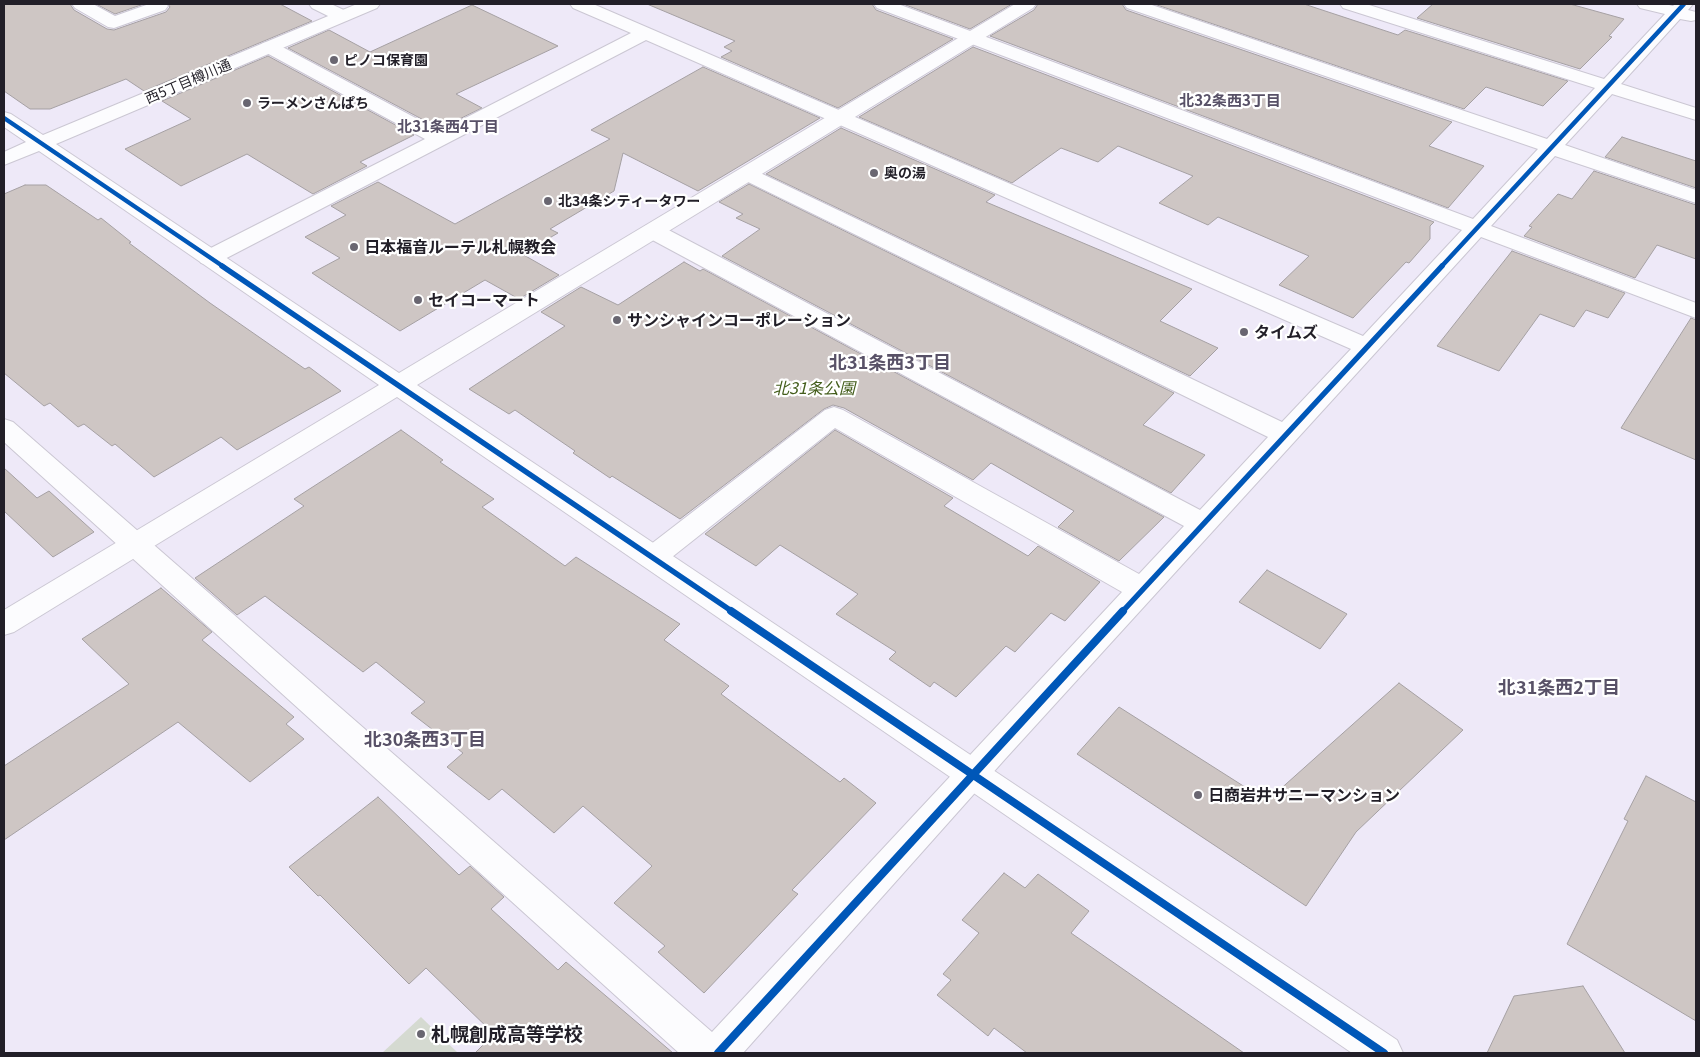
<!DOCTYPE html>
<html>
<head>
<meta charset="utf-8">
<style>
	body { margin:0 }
	#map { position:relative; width:1700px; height:1057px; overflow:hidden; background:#eee9f8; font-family:Georgia,serif }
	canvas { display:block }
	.frame { position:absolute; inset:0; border:5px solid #221f28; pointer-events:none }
</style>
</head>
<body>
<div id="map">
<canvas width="1700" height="1057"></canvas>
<div class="frame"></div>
</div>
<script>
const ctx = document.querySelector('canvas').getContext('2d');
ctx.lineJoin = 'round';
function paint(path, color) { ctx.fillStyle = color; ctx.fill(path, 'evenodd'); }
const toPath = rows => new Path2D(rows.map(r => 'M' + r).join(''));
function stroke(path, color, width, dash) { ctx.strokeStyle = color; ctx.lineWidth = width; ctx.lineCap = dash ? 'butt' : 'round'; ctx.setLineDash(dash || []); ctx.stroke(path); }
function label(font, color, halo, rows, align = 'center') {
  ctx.font = font + ' Georgia,"Noto Sans JP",serif'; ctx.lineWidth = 4.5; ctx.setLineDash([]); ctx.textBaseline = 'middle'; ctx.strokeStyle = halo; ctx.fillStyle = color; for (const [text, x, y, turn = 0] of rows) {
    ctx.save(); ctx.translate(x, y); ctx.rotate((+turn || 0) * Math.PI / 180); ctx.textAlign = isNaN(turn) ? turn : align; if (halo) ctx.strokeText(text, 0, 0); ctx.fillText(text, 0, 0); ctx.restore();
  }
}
const green = toPath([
	[421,1017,458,1053,382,1053]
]);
const building = toPath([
	[4,4,70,4,74,10,107,29,114,30,166,12,170,7,168,4,280,4,312,21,144,91,126,79,50,109,30,109,4,91,4,4],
	[96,4,144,4,115,14,96,4],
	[647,4,872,4,876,10,953,39,838,108,721,57,732,51,724,47,735,41,647,4],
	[903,4,1012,4,970,29,903,4],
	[1038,4,1122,4,1126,10,1452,122,1429,146,1484,166,1448,208,990,36,1034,10,1038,4],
	[1154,4,1304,4,1398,35,1405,30,1568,81,1543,106,1486,87,1464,109,1154,4],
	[1433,4,1570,4,1624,19,1609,36,1612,37,1580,69,1417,18,1433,4],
	[472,5,558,46,456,94,482,108,443,127,436,124,433,125,288,48,329,30,370,52,472,5],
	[973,47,1434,222,1430,226,1430,239,1409,263,1406,262,1353,318,1279,285,1309,256,1218,217,1208,225,1159,203,1193,176,1118,146,1098,162,1061,148,1012,183,859,117,973,47],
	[268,56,414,135,360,162,367,166,313,194,247,154,181,186,125,149,191,119,162,101,268,56],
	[703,67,820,118,698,191,623,153,614,191,550,229,558,233,522,254,559,275,519,299,485,280,400,331,312,273,340,258,305,237,346,215,331,206,378,182,455,224,610,139,591,130,703,67],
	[841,128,995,195,986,202,1192,289,1160,321,1218,348,1190,376,766,174,841,128],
	[1622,137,1696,161,1696,188,1605,157,1622,137],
	[1594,171,1696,205,1696,259,1657,245,1635,278,1524,236,1532,227,1529,226,1558,194,1572,199,1594,171],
	[749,184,1174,393,1143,425,1205,455,1171,493,722,256,760,229,736,218,743,214,719,202,749,184],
	[25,185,46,185,98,220,101,218,131,242,129,243,210,303,305,369,309,367,341,391,237,450,221,437,154,477,115,444,112,446,84,424,78,427,50,403,44,406,4,373,4,194,25,185],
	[1512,251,1625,293,1608,318,1586,310,1574,327,1540,314,1499,371,1437,346,1512,251],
	[684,262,700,271,703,269,1164,517,1119,561,1058,527,1074,511,991,463,973,480,844,408,833,405,824,409,680,519,612,476,610,478,573,453,575,451,515,410,509,414,469,389,565,326,541,312,581,287,618,305,684,262],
	[1691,318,1696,320,1696,460,1621,428,1691,318],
	[401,430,443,460,440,462,494,499,482,507,565,566,576,557,680,624,664,640,729,686,721,694,840,782,844,778,876,803,792,890,798,894,704,993,658,952,665,946,614,903,652,866,583,806,554,833,502,789,489,800,447,767,463,753,411,713,425,702,376,662,363,672,265,596,237,615,195,578,304,506,294,499,401,430],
	[835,430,953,498,944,506,1028,556,1038,546,1100,582,1065,621,1051,613,1015,652,1006,646,956,697,934,682,930,687,889,659,896,652,836,614,858,594,780,545,756,566,705,534,835,430],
	[4,468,37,498,49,491,94,532,53,557,4,511,4,468],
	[1267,570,1347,614,1320,649,1239,602,1267,570],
	[161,588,212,632,202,640,294,717,286,724,304,739,250,782,178,722,4,840,4,766,129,684,82,639,161,588],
	[1399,683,1463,730,1356,832,1306,906,1077,754,1119,707,1267,801,1399,683],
	[1646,776,1696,802,1696,1021,1567,944,1628,821,1624,819,1646,776],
	[378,797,459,875,470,866,504,897,491,909,558,970,566,962,673,1053,475,1053,494,1034,426,968,409,984,320,895,318,896,289,867,378,797],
	[1004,873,1025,888,1038,874,1089,911,1071,933,1244,1053,1027,1053,994,1028,988,1036,937,995,951,980,943,974,979,933,962,920,1004,873],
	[1583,986,1625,1053,1487,1053,1514,996,1583,986]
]);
const street = toPath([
	[72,4,93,4,115,16,149,4,166,4,168,6,165,10,114,28,108,27,75,8,72,4],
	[309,4,331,4,348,12,351,16,348,20,342,21,336,20,312,8,309,4],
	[570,4,593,4,1363,336,1462,230,877,8,874,4,898,4,1473,219,1538,149,1127,8,1124,4,1149,4,1547,139,1595,88,1343,8,1340,4,1366,4,1604,79,1665,14,1640,8,1637,4,1665,4,1673,6,1675,4,1693,4,1688,10,1696,12,1696,20,1691,21,1680,19,1621,84,1696,108,1696,120,1612,94,1565,145,1696,190,1696,203,1555,156,1491,226,1696,303,1696,318,1481,237,1006,758,743,1053,679,1053,4,442,4,419,13,422,712,1032,1122,592,835,428,662,565,652,568,642,565,638,558,642,551,825,410,834,407,843,410,1139,574,1184,526,645,236,642,231,645,226,653,224,661,226,1200,510,1268,437,740,178,737,174,740,170,747,168,754,170,1282,422,1351,349,646,40,217,263,209,265,201,263,198,258,201,253,425,139,263,51,260,47,263,43,269,42,275,43,440,131,631,33,573,8,570,4]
]);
const secondary = toPath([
	[357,4,380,4,377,8,56,144,399,373,1015,4,1036,4,1033,8,417,385,1397,1040,1403,1053,1352,1053,397,397,14,632,4,635,4,610,379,385,39,151,4,165,4,152,26,142,4,127,4,112,11,114,43,135,357,4]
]);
const cyclewayFar2 = toPath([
	[4,118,224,267],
	[1441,267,1684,4]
]);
const cyclewayFar1 = toPath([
	[222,266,733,612],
	[1122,612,1442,266]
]);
const cycleway = toPath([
	[731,611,1384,1053],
	[718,1053,1123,611]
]);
const markers = [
	[334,60,5,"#696671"],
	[247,103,5,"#696671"],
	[874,173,5,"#696671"],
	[548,201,5,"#696671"],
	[354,247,5,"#696671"],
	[418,300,5,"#696671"],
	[617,320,5,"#696671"],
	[1244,332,5,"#696671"],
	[1198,795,5,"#696671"],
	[421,1034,5,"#696671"]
];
const farPoinames = [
	["ピノコ保育園",344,60],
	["ラーメンさんぱち",257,103],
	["奥の湯",884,173],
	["北34条シティータワー",558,201]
];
const farStreetnames = [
	["西5丁目樽川通",188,81,-23]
];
const farNeighbourhoodnames = [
	["北32条西3丁目",1230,100],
	["北31条西4丁目",448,126]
];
const poiNames = [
	["日本福音ルーテル札幌教会",364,247],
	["セイコーマート",428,300],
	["サンシャインコーポレーション",627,320],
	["タイムズ",1254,332],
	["日商岩井サニーマンション",1208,795]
];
const parkNames = [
	["北31条公園",814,388]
];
const neighbourhoodNames = [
	["北31条西3丁目",890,362],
	["北31条西2丁目",1559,687],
	["北30条西3丁目",425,739]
];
const nearPoinames = [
	["札幌創成高等学校",431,1034]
];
paint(green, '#d5dad1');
paint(building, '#cec6c4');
stroke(building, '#a5a0a3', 1);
stroke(street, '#cbc7d3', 2);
stroke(secondary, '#cbc7d3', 2);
paint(street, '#fcfcfe');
paint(secondary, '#fcfcfe');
stroke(cyclewayFar2, '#0057b8', 4.5);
stroke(cyclewayFar1, '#0057b8', 5.5);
stroke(cycleway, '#0057b8', 8);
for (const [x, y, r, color] of markers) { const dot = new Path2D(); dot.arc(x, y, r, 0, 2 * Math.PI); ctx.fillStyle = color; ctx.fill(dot); stroke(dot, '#fff', 2); }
label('bold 14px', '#221f28', '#fff', farPoinames, 'left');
label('14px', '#221f28', '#fff', farStreetnames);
label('bold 15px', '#585167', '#fff', farNeighbourhoodnames);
label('bold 16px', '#221f28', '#fff', poiNames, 'left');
label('italic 16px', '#435d1b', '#fff', parkNames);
label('bold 18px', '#585167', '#fff', neighbourhoodNames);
label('bold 19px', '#221f28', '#fff', nearPoinames, 'left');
</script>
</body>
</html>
